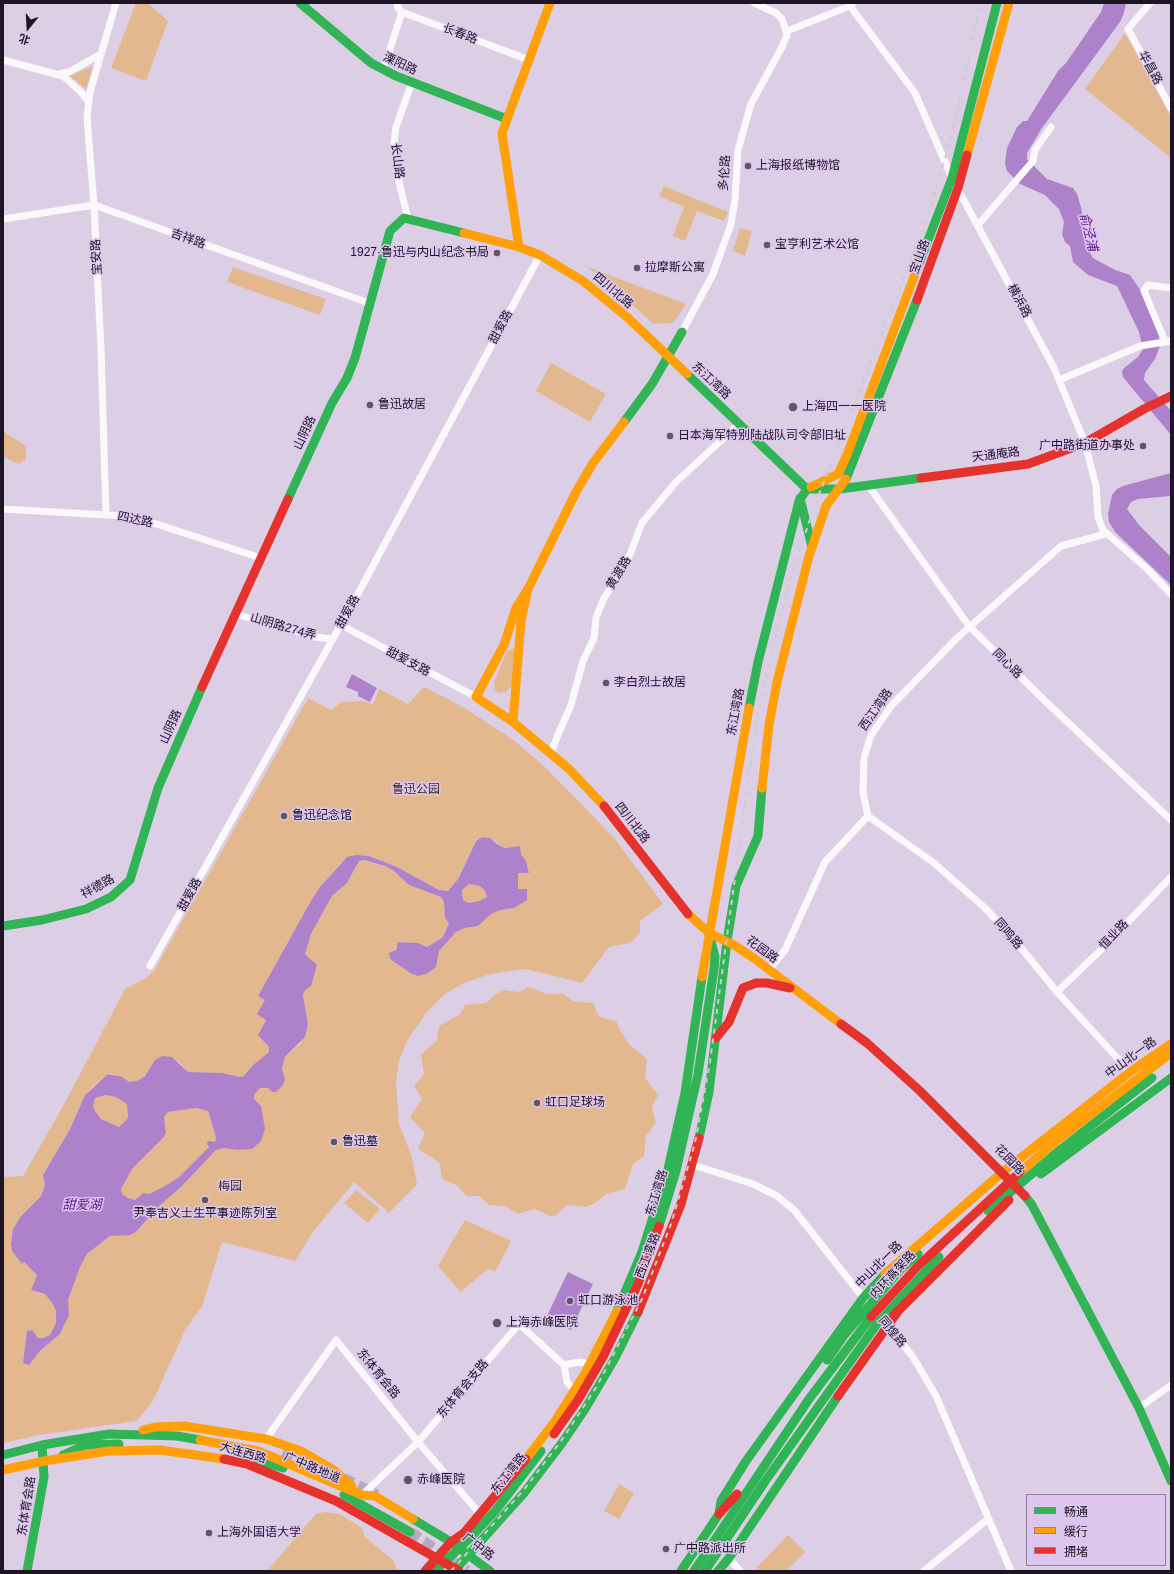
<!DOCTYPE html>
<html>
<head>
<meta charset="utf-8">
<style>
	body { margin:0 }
	#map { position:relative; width:1174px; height:1574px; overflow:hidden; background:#dccfe5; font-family:Arial,"Noto Sans SC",sans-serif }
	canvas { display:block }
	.frame { position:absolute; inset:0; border:4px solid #1d1523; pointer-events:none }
	.legend { position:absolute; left:1026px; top:1494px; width:140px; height:72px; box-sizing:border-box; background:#ddc6ee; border:1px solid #907f9d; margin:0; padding:5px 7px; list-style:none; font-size:12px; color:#1d1523 }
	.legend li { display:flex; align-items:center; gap:8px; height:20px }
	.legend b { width:20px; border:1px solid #907f9d }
	.north { position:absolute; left:8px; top:8px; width:40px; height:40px; -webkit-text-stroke:3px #ddc6ee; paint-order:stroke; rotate:198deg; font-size:11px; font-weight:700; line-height:16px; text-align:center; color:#1d1523 }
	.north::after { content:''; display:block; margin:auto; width:14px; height:18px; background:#1d1523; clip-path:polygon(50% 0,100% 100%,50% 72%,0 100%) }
</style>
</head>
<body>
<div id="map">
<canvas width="1174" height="1574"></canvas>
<div class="frame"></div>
<ul class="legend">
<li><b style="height:5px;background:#30b455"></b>畅通</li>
<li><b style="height:5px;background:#ff9f0a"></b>缓行</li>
<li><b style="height:5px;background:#e5322d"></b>拥堵</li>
</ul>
<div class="north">北</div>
</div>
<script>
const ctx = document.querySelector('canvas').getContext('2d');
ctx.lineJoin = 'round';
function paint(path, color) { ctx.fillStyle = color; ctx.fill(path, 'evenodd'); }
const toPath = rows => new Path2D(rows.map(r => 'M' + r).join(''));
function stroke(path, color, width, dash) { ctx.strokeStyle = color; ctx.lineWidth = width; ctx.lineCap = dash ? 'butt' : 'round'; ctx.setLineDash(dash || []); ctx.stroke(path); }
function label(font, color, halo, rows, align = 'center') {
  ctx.font = font + ' Arial,"Noto Sans SC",sans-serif'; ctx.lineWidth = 3; ctx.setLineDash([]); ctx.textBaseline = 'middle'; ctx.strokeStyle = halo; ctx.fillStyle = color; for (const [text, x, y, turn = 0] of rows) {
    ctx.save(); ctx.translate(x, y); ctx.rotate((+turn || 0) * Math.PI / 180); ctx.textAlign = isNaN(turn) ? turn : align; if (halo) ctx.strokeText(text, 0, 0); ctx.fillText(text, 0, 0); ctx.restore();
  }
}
const green = toPath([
	[136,3,148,3,168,21,146,81,111,68],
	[1125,33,1171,117,1171,158,1085,89],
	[93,66,86,89,70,76],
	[664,186,728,212,724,221,697,211,685,241,673,236,684,207,659,196],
	[740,228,752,231,745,256,733,251],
	[585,266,686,304,676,319,671,323,653,324,607,281],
	[233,267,326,299,320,315,227,282],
	[551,363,606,394,590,422,536,391],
	[3,431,23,444,26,448,26,459,19,464,3,457],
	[513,648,515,650,512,685,506,692,498,693,495,690,494,682,507,651],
	[424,687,463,707,515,741,547,769,616,840,663,904,640,921,640,933,630,943,609,947,582,983,525,969,490,974,464,983,444,995,427,1012,408,1039,399,1061,396,1082,399,1124,412,1157,417,1185,389,1213,354,1182,313,1232,295,1261,222,1242,202,1307,186,1328,153,1401,140,1417,136,1421,39,1435,3,1443,3,1177,23,1176,62,1108,125,989,146,978,154,971,308,698,331,710,341,702,362,701,373,704,379,689,408,704],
	[482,837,490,838,505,848,520,846,521,854,526,861,529,873,518,873,518,889,514,908,501,910,491,914,478,926,465,928,456,932,439,951,437,958,409,973,390,959,399,942,418,943,427,947,443,937,449,923,445,918,444,902,441,897,409,885,394,871,385,866,363,860,359,861,347,883,332,896,311,934,305,954,311,960,303,995,308,1024,301,1043,285,1057,282,1069,285,1079,272,1092,268,1088,260,1088,254,1095,254,1099,236,1150,224,1148,216,1150,181,1187,158,1207,136,1232,110,1236,87,1254,80,1267,68,1300,64,1327,60,1334,41,1350,29,1365,26,1336,43,1338,50,1335,56,1323,56,1311,53,1304,45,1294,31,1290,37,1275,12,1251,11,1239,13,1229,21,1216,41,1196,45,1185,43,1175,70,1129,85,1095,95,1084,110,1073,129,1082,137,1081,149,1072,155,1060,177,1060,188,1072,222,1073,240,1077,244,1076,269,1052,269,1047,258,1035,266,1020,265,1000,258,996,312,899,320,887,343,861,369,856,397,867,439,890,448,891,458,879,476,840],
	[469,884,480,886,485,891,487,897,479,901,468,903,463,900,462,890],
	[529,987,547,994,564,994,572,1001,593,1003,599,1017,616,1021,622,1033,630,1045,647,1059,645,1078,658,1095,652,1107,656,1123,646,1136,644,1156,633,1164,625,1189,606,1194,595,1203,586,1207,567,1205,555,1216,551,1216,534,1209,518,1214,505,1206,489,1205,479,1196,466,1196,457,1185,442,1179,440,1163,418,1149,425,1133,410,1117,422,1099,414,1086,424,1074,421,1055,437,1040,439,1026,460,1014,465,1005,486,1003,496,994,504,990,519,992],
	[106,1095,116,1097,127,1104,128,1118,119,1127,101,1119,93,1108,95,1098],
	[196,1108,208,1111,216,1137,215,1142,179,1177,165,1186,149,1194,143,1194,135,1200,128,1199,122,1194,120,1189,132,1169,163,1138,166,1132,164,1117,168,1112],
	[356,1190,380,1209,368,1223,344,1203],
	[465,1220,511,1241,495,1272,488,1269,460,1292,438,1266],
	[619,1484,634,1493,619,1519,604,1511],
	[325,1512,340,1514,362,1528,365,1537,394,1561,397,1571,267,1571,316,1514],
	[788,1535,805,1552,786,1571,759,1571,756,1568]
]);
const water = toPath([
	[1104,3,1126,3,1124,13,1120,22,1042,128,1027,153,1027,159,1047,179,1073,188,1077,194,1081,207,1089,251,1093,258,1115,270,1130,275,1141,291,1159,336,1160,346,1155,359,1145,373,1144,380,1171,411,1171,435,1123,377,1122,371,1124,368,1138,357,1143,349,1139,332,1117,286,1088,275,1073,262,1070,246,1065,242,1062,234,1064,222,1059,209,1045,195,1020,184,1007,171,1005,164,1007,148,1017,127,1023,121,1027,121,1058,71,1066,63,1101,12],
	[1171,473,1171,496,1138,499,1131,502,1127,509,1139,525,1171,557,1171,585,1115,532,1109,522,1108,514,1112,495,1117,489,1123,486],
	[352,674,377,688,370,702,358,696,358,692,346,687],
	[482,837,490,838,497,844,505,848,520,846,521,854,526,861,529,873,518,873,518,889,527,889,527,900,514,908,501,910,491,914,478,926,465,928,456,932,439,951,436,967,428,973,418,976,410,973,390,959,389,953,396,950,398,942,418,943,427,947,443,937,449,923,445,918,444,902,441,897,409,885,394,871,385,866,364,860,359,861,347,883,332,896,311,934,305,954,317,965,311,986,305,990,303,995,308,1024,305,1037,285,1057,282,1069,285,1079,283,1085,276,1092,272,1092,268,1088,260,1088,254,1095,254,1099,261,1106,265,1129,261,1141,252,1149,236,1150,224,1148,216,1150,181,1187,158,1207,136,1232,130,1235,110,1236,87,1254,80,1267,68,1300,69,1315,60,1334,41,1350,29,1365,23,1363,27,1331,32,1330,38,1338,43,1338,50,1335,56,1323,56,1311,53,1304,45,1294,31,1290,37,1275,24,1262,22,1264,12,1251,11,1244,13,1229,21,1216,41,1196,45,1185,43,1175,70,1129,85,1095,108,1074,122,1077,129,1082,137,1081,145,1076,155,1060,162,1056,172,1057,188,1072,222,1073,240,1077,244,1076,252,1066,269,1052,269,1047,258,1035,266,1020,257,1014,265,1000,258,996,312,899,320,887,347,857,356,855,369,856,397,867,439,890,448,891,458,879,476,841],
	[469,884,480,886,485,891,487,897,479,901,468,903,463,900,462,890],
	[106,1095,116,1097,127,1104,128,1118,119,1127,101,1119,93,1108,95,1098],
	[196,1108,208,1111,216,1137,215,1142,208,1141,207,1144,209,1147,179,1177,165,1186,149,1194,143,1193,135,1200,128,1198,122,1194,121,1189,132,1169,163,1138,166,1133,164,1117,168,1112],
	[568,1272,593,1284,571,1330,546,1318]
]);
const primaryTunnel = toPath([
	[282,1454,347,1480,377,1495],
	[410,1532,467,1571]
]);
const street = toPath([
	[397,3,398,8,402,12,529,60],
	[1150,3,1128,29,1171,108],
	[850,6,915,93,952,178,1054,368,1085,443,1096,486,1098,517,1103,530,1146,568,1171,594],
	[787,31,850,6,852,4],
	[3,60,63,76,81,92,88,101],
	[383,70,402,12],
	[59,74,69,72,101,54],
	[3,219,94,205,369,303],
	[408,219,397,173,394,143,396,127,412,82],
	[978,225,1033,161,1035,150,1051,127],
	[682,332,713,274,731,224,735,200,738,150,751,104,782,47,787,35,782,19,776,13,754,3],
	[1165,341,1144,291,1148,285,1171,288],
	[1059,380,1140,346,1171,341],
	[868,485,969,626,1041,697,1171,820],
	[3,509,124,516,144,520,261,558],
	[106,514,101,350,94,205,87,117,90,92,116,3],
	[235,614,315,637,332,639],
	[341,625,476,697],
	[551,753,557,737,571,705,583,661,594,638,596,618,603,600,629,557,642,523,675,483,739,424],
	[868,816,863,792,864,758,871,735,892,705,957,638,1061,546,1106,534],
	[868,816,934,863,985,908,1013,938,1057,992,1130,1072],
	[150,966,353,603,540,255],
	[769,970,785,950,825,862,868,816],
	[1057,992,1107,944,1171,877],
	[693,1165,753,1184,777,1196,794,1210,865,1300],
	[886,1324,913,1357,936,1396,1011,1571],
	[564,1365,567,1382,575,1391],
	[564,1365,579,1362,590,1364],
	[1139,1408,1171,1385],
	[266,1439,336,1340,418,1442,480,1514],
	[362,1495,418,1442,519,1324,564,1365],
	[729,1558,740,1571],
	[924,1571,988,1519]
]);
const fast = toPath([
	[300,3,371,63,396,76,507,119],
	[918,266,952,178,997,3],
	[687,374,807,489,840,489,921,478],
	[624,422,652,384,682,332],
	[846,479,917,300],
	[800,498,812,547],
	[288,499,332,403,347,378,355,358,390,231,404,218,464,233],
	[749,708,758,662,799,501,807,489,811,487],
	[3,926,42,920,86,909,111,897,130,880,158,788,202,687],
	[699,1138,709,1092,727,941,736,886,758,836,762,788],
	[1041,1174,1171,1078],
	[1025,1196,1032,1205,1139,1408,1171,1481],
	[988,1211,1060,1150,1152,1078],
	[659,1226,676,1171,698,1074,714,969,715,957,710,937],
	[617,1311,642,1252,668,1169,685,1093,702,977],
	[827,1360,845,1334,899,1271,918,1254],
	[3,1455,42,1445,109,1434,177,1436,200,1440],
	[63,1455,85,1445,119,1444],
	[240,1456,283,1468],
	[344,1495,410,1532],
	[413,1519,451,1542,490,1571],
	[27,1571,44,1477,42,1445],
	[435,1571,471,1537,496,1510,541,1451],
	[454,1571,524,1493,562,1443,585,1409,615,1358,638,1312],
	[681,1571,719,1514,721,1501,746,1461,863,1298,885,1274],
	[694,1571,809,1399,871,1317],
	[705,1571,766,1480,877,1324,939,1257],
	[718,1571,729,1558,838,1396]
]);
const slow = toPath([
	[967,155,1009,3],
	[464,233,519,247,540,255,583,281,627,317,687,374],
	[519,247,502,133,550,3],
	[811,487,838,474,847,455,918,266],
	[528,589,516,608,504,645,476,697,513,722,569,769,604,806],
	[513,722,521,621,528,589,576,492,593,463,624,422],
	[762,788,769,725,777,682,809,556,826,506,846,479],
	[688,914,709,933,734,945,755,959,841,1024],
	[702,977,749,708],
	[1020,1172,1056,1141,1171,1053],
	[885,1274,1004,1171,1130,1072,1171,1044],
	[143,1430,155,1427,184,1426,266,1439,301,1451,335,1471,352,1486],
	[200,1440,258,1451,362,1495,375,1496,413,1519],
	[526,1459,556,1420,584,1375,617,1311],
	[3,1470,44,1461,109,1451,160,1450,224,1459]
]);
const jam = toPath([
	[917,300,958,188,967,155],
	[921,478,1028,464,1085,443,1144,409,1171,396],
	[202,687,288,499],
	[604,806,688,914],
	[841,1024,867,1043,920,1091,1025,1196],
	[716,1038,729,1022,743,988,756,983,767,983,790,988],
	[638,1312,681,1204,699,1138],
	[894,1315,1009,1200],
	[871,1317,918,1266,1020,1172],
	[838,1396,899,1310],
	[554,1434,578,1400,603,1357,638,1284,659,1226],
	[224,1459,247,1464,336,1501,459,1571],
	[719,1514,737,1494],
	[425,1571,451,1542,464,1533,526,1459]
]);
const rail = toPath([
	[451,1571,522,1492,561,1441,597,1386,642,1299,671,1224,695,1143,710,1062,749,774,759,709,774,644,790,580,814,507,929,213,951,138,980,3]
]);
const markers = [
	[748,166,4,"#605667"],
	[767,245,4,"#605667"],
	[497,253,4,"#605667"],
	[637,268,4,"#605667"],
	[370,405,4,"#605667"],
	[793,407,5,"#605667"],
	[670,436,4,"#605667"],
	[1143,446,4,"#605667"],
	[606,683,4,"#605667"],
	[284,816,4,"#605667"],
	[537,1103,4,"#605667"],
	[334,1142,4,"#605667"],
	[205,1200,4,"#605667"],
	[570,1301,4,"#605667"],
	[497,1323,5,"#605667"],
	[408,1480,5,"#605667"],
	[209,1533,4,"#605667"],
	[666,1549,4,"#605667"]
];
const streetNames = [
	["长春路",460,34,21],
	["溧阳路",400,64,25],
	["华昌路",1150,68,62],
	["长山路",397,161,83],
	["多伦路",725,173,-86],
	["吉祥路",188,239,20],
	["宝安路",97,257,-93],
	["宝山路",920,257,-70],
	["四川北路",613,291,40],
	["横浜路",1019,301,62],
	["甜爱路",501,327,-62],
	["东江湾路",711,381,43],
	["山阴路",305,433,-65],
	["天通庵路",996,455,-7],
	["四达路",135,520,12],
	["黄渡路",619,573,-59],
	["甜爱路",348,612,-61],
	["山阴路274弄",283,627,16],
	["甜爱支路",408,662,28],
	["同心路",1007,664,45],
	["西江湾路",876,710,-55],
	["东江湾路",736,712,-79],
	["山阴路",171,727,-66],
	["四川北路",632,823,52],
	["祥德路",98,887,-29],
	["甜爱路",190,895,-61],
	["同鸣路",1008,934,49],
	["恒业路",1114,935,-46],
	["花园路",762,950,36],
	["中山北一路",1131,1058,-36],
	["花园路",1009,1160,45],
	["东江湾路",657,1193,-73],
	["西江湾路",648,1256,-69],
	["中山北一路",879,1265,-45],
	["内环高架路",893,1275,-47],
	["同煌路",892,1332,50],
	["东体育会路",378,1374,51],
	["东体育会支路",463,1389,-50],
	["大连西路",243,1453,16],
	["广中路地道",312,1468,23],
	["东江湾路",509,1474,-52],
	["东体育会路",27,1506,-81],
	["广中路",478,1547,37]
];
const poiNames = [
	["上海报纸博物馆",756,166],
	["宝亨利艺术公馆",775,245],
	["1927·鲁迅与内山纪念书局",489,253,"right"],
	["拉摩斯公寓",645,268],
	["鲁迅故居",378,405],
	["上海四一一医院",802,407],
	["日本海军特别陆战队司令部旧址",678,436],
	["广中路街道办事处",1135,446,"right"],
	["李白烈士故居",614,683],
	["鲁迅纪念馆",292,816],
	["虹口足球场",545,1103],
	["鲁迅墓",342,1142],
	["尹奉吉义士生平事迹陈列室",205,1214,"center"],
	["虹口游泳池",578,1301],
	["上海赤峰医院",506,1323],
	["赤峰医院",417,1480],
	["上海外国语大学",217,1533],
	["广中路派出所",674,1549]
];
const parkNames = [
	["鲁迅公园",416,790],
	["梅园",230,1187]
];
const waterNames = [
	["俞泾浦",1088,232,76],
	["甜爱湖",82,1205]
];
paint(green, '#e4b88f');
paint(water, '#ae82cb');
stroke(primaryTunnel, '#b6aabe', 11, [11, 5.5]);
stroke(street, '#faf8fb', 7);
stroke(fast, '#30b455', 9);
stroke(slow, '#ff9f0a', 9);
stroke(jam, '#e5322d', 9);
stroke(rail, '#cfccd1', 2, [5, 5]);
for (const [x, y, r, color] of markers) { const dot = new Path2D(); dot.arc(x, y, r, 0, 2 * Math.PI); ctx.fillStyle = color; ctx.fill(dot); stroke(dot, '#ddc6ee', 1.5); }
label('12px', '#1d1523', '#ddc6ee', streetNames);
label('12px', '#1d1523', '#ddc6ee', poiNames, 'left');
label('12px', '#3d2e1c', '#ddc6ee', parkNames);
label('italic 13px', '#66178e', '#ddc6ee', waterNames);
</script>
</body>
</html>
